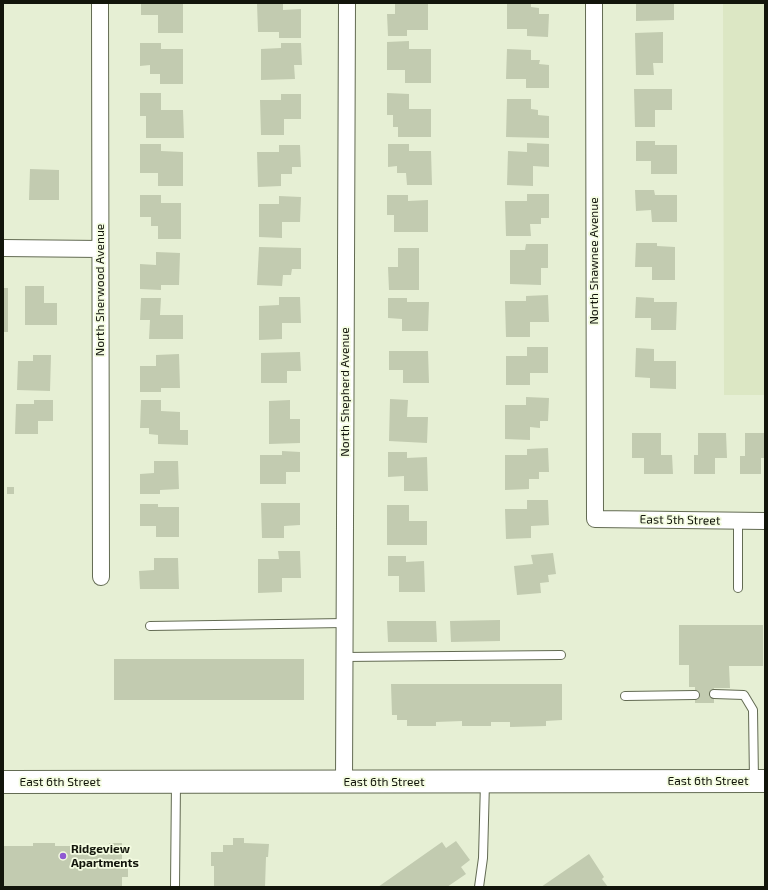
<!DOCTYPE html>
<html>
<head>
<meta charset="utf-8">
<style>
	body { margin:0 }
	#map { position:relative; width:768px; height:890px; overflow:hidden; background:#e6efd4; font-family:"Exo 2",sans-serif }
	canvas { display:block }
	.frame { position:absolute; inset:0; border:4px solid #12150b; pointer-events:none }
</style>
</head>
<body>
<div id="map">
<canvas width="768" height="890"></canvas>
<div class="frame"></div>
</div>
<script>
const ctx = document.querySelector('canvas').getContext('2d');
ctx.lineJoin = 'round';
function paint(path, color) { ctx.fillStyle = color; ctx.fill(path, 'evenodd'); }
const toPath = rows => new Path2D(rows.map(r => 'M' + r).join(''));
function stroke(path, color, width, dash) { ctx.strokeStyle = color; ctx.lineWidth = width; ctx.lineCap = dash ? 'butt' : 'round'; ctx.setLineDash(dash || []); ctx.stroke(path); }
function label(font, color, halo, rows, align = 'center') {
  ctx.font = font + ' "Exo 2",sans-serif'; ctx.lineWidth = 3.5; ctx.setLineDash([]); ctx.textBaseline = 'middle'; ctx.strokeStyle = halo; ctx.fillStyle = color; for (const [text, x, y, turn = 0] of rows) {
    ctx.save(); ctx.translate(x, y); ctx.rotate((+turn || 0) * Math.PI / 180); ctx.textAlign = isNaN(turn) ? turn : align; if (halo) ctx.strokeText(text, 0, 0); ctx.fillText(text, 0, 0); ctx.restore();
  }
}
const built = toPath([
	[723,3,765,3,765,395,724,395]
]);
const building = toPath([
	[141,3,183,3,183,33,158,33,158,15,141,15],
	[257,3,283,3,283,10,301,9,301,38,279,38,279,32,258,32],
	[395,3,428,3,428,30,407,30,407,36,388,36,387,14,395,14],
	[507,3,531,3,531,7,539,8,539,14,549,14,548,37,527,36,527,29,507,29],
	[636,3,674,3,674,20,636,21],
	[663,32,663,63,653,63,654,75,636,75,635,33],
	[409,41,409,49,431,49,431,83,405,83,405,70,387,70,387,42],
	[140,43,161,43,161,49,183,49,183,84,160,84,160,74,150,74,150,65,140,66],
	[281,43,301,43,302,65,294,65,295,79,261,80,261,49,281,48],
	[507,49,531,50,531,60,540,60,539,64,549,65,549,88,526,88,526,79,506,79],
	[634,89,672,89,672,110,655,110,655,127,635,127],
	[140,93,161,93,161,110,183,110,184,138,146,138,146,116,140,116],
	[387,93,409,94,409,109,431,109,431,137,398,137,398,127,393,127,393,115,387,115],
	[281,94,301,94,301,119,284,119,284,135,261,135,260,100,281,100],
	[507,99,531,99,531,109,538,110,538,115,549,116,549,138,506,137],
	[636,141,655,141,655,145,677,145,677,174,651,174,651,161,636,161],
	[527,143,549,144,549,167,533,166,533,186,507,185,508,151,527,152],
	[140,144,161,144,161,151,183,152,183,186,158,186,158,173,140,173],
	[388,144,409,144,409,151,431,151,432,185,407,185,406,173,397,173,397,166,388,167],
	[279,145,300,145,301,167,292,167,292,174,281,174,281,186,258,187,257,152,279,152],
	[30,169,59,170,59,200,29,200],
	[635,190,654,190,655,195,677,195,677,222,652,222,651,210,636,211],
	[527,194,549,194,549,218,541,218,541,224,530,224,531,236,506,236,505,201,527,201],
	[140,195,161,195,161,203,181,203,181,239,158,239,158,226,151,226,151,217,140,217],
	[387,195,408,195,408,201,428,200,428,232,394,232,394,215,387,215],
	[279,196,301,197,300,222,282,222,282,238,259,237,259,204,279,204],
	[636,243,657,243,657,246,675,247,675,280,652,280,652,267,635,267],
	[526,244,548,244,548,268,541,268,541,285,510,284,510,250,525,250],
	[259,247,301,248,301,269,292,269,291,275,283,275,282,286,257,285],
	[398,248,419,248,419,290,389,290,388,267,398,267],
	[156,252,180,253,179,285,161,285,161,290,140,289,140,264,156,265],
	[25,286,44,286,44,303,57,303,57,325,25,325],
	[3,288,8,288,8,332,3,332],
	[548,295,549,322,530,322,530,337,506,337,505,301,526,301,526,296],
	[279,297,300,297,301,323,282,323,282,339,259,340,259,306,279,305],
	[636,297,654,298,654,302,677,302,676,330,651,330,651,318,635,318],
	[141,298,161,298,160,315,183,315,183,339,149,339,150,320,140,320],
	[388,298,407,298,407,302,429,302,428,331,402,331,402,319,388,318],
	[527,347,548,347,548,373,530,373,530,385,506,385,506,356,527,356],
	[636,348,654,349,654,361,676,361,676,389,650,388,650,378,635,377],
	[389,351,428,351,429,383,403,383,403,370,389,370],
	[300,352,301,371,287,371,287,383,261,383,261,353],
	[179,354,180,388,161,388,161,392,140,392,140,366,156,366,156,355],
	[33,355,51,355,50,391,17,390,18,361,33,361],
	[526,397,549,398,548,421,540,421,540,428,530,427,530,440,505,439,505,405,526,405],
	[390,399,408,400,407,417,428,417,427,443,389,441],
	[34,400,53,400,53,421,38,421,38,434,15,434,16,404,34,404],
	[141,400,161,400,161,411,180,412,180,430,188,430,188,445,158,444,158,435,149,434,149,428,140,428],
	[290,400,290,419,300,419,300,443,269,444,269,401],
	[632,433,661,433,661,455,672,455,673,474,644,474,644,458,632,458],
	[698,433,726,433,727,458,715,458,715,474,694,474,694,455,698,455],
	[745,433,765,433,765,458,761,458,761,474,740,474,740,456,745,456],
	[548,448,549,472,539,472,539,479,529,479,529,489,505,490,505,455,527,455,527,449],
	[282,451,300,452,300,472,286,472,286,484,260,484,260,455,282,455],
	[388,452,407,452,407,458,427,457,428,491,404,491,404,476,388,477],
	[154,461,178,461,179,489,160,490,160,494,140,494,140,474,154,473],
	[7,487,14,487,14,494,7,494],
	[527,500,548,500,549,525,531,526,531,538,506,539,505,509,527,509],
	[261,503,300,503,300,525,284,526,284,538,262,538],
	[140,504,158,504,158,507,179,507,179,537,156,537,156,526,140,526],
	[387,505,409,505,409,521,427,521,427,545,387,545],
	[278,551,300,551,301,578,282,578,282,592,258,593,258,559,279,559],
	[553,553,556,574,548,575,549,582,540,583,541,593,517,595,514,566,533,564,531,555],
	[388,556,406,556,406,562,424,561,425,592,399,592,399,576,388,576],
	[154,558,178,558,179,589,140,589,139,571,154,570],
	[500,620,500,641,451,642,450,621],
	[387,621,436,621,437,642,388,642],
	[679,625,763,625,763,666,729,666,730,688,714,688,714,703,695,703,695,687,689,687,689,665,679,665],
	[114,659,304,659,304,700,114,700],
	[391,684,562,684,562,720,546,721,546,726,510,727,510,722,491,722,491,726,462,726,462,721,436,722,436,726,407,726,407,720,397,720,397,715,392,715],
	[233,838,244,838,244,843,269,844,268,857,266,857,265,887,214,887,214,866,211,866,211,852,223,852,223,845,233,845],
	[456,841,470,860,461,867,466,874,447,887,378,887,442,842,446,848],
	[33,843,55,843,55,846,109,846,109,843,122,843,122,866,128,866,128,877,122,877,122,887,3,887,3,846,33,846],
	[589,854,604,877,602,879,608,887,541,887]
]);
const service = toPath([
	[738,588,738,520],
	[150,626,344,623],
	[344,657,561,655],
	[714,694,744,695,753,710,754,781],
	[625,696,695,695],
	[175,887,176,782],
	[479,887,483,858,485,782]
]);
const minor = toPath([
	[100,3,101,577],
	[594,3,595,519,765,521],
	[3,248,100,249],
	[344,782,347,3]
]);
const secondary = toPath([
	[3,782,765,781]
]);
const markers = [
	[63,856,4,"#8f5ad2"]
];
const streetNames = [
	["North Shawnee Avenue",594,261,-90],
	["North Sherwood Avenue",100,290,-90],
	["North Shepherd Avenue",345,392,-90],
	["East 5th Street",680,520,1],
	["East 6th Street",708,781],
	["East 6th Street",60,782],
	["East 6th Street",384,782]
];
const poiNames = [
	["Ridgeview",71,849],
	["Apartments",71,863]
];
paint(built, '#dce7c4');
paint(building, '#c2cbb0');
stroke(service, '#636b53', 10);
stroke(minor, '#636b53', 18);
stroke(secondary, '#636b53', 24);
stroke(service, '#fff', 8);
stroke(minor, '#fff', 16);
stroke(secondary, '#fff', 22);
for (const [x, y, r, color] of markers) { const dot = new Path2D(); dot.arc(x, y, r, 0, 2 * Math.PI); ctx.fillStyle = color; ctx.fill(dot); stroke(dot, '#f4fce1', 1.5); }
label('12px', '#12150b', '#f4fce1', streetNames);
label('bold 12px', '#12150b', '#f4fce1', poiNames, 'left');
</script>
</body>
</html>
